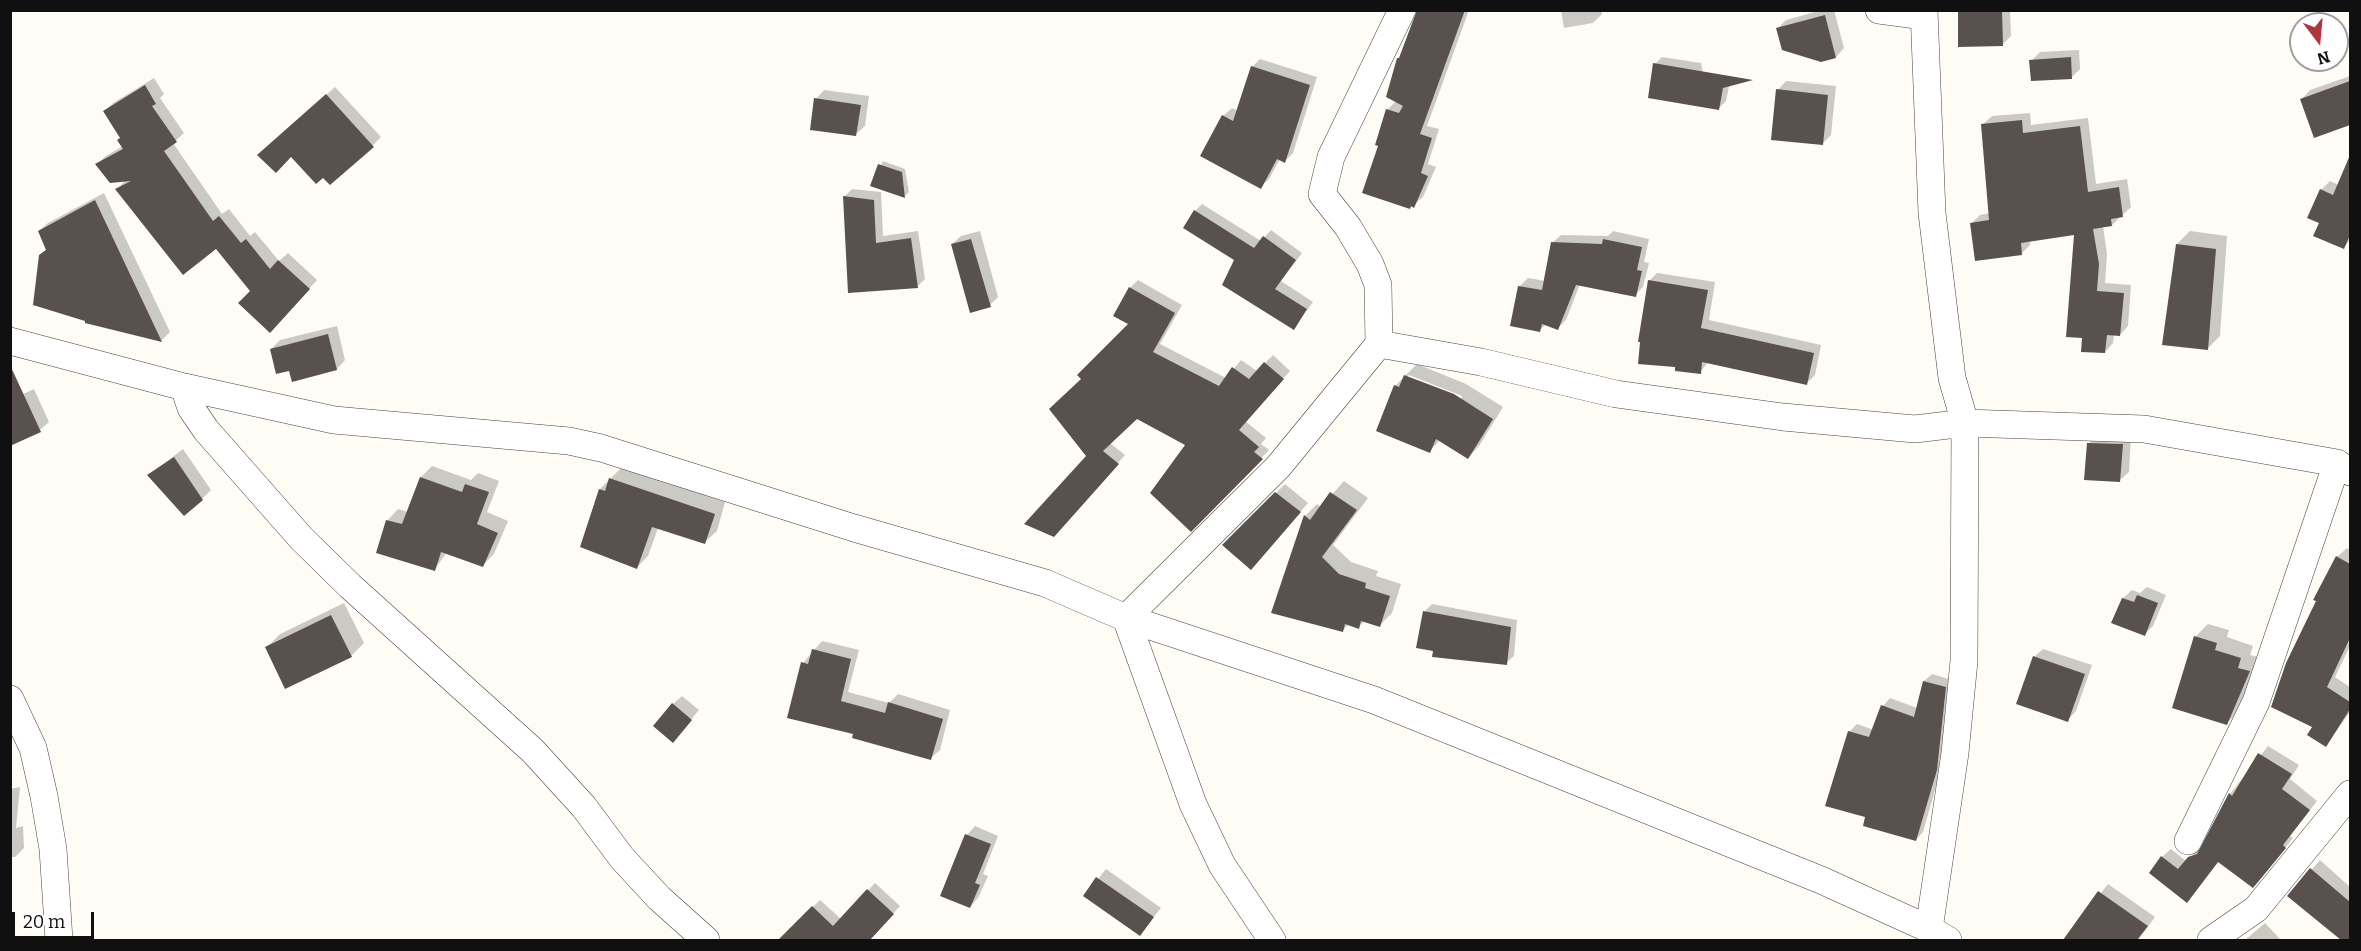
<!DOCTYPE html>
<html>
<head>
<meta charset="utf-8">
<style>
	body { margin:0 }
	#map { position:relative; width:2361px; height:951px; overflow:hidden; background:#fefcf4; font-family:Bitter,serif }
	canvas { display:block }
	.frame { position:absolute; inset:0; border:12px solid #101010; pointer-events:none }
	.north { position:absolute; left:2289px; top:12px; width:60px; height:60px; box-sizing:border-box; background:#fff; border:2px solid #9f9f9f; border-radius:50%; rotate:164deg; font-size:16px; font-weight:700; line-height:24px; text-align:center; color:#101010 }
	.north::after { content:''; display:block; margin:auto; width:21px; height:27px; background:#b4343e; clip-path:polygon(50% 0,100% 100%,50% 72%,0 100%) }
	.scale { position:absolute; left:12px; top:912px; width:82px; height:27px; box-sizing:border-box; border:3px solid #101010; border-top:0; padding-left:8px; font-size:18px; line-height:21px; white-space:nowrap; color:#101010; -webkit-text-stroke:4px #fff; paint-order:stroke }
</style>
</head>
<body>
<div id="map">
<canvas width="2361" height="951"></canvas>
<div class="frame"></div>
<div class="north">N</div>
<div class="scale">20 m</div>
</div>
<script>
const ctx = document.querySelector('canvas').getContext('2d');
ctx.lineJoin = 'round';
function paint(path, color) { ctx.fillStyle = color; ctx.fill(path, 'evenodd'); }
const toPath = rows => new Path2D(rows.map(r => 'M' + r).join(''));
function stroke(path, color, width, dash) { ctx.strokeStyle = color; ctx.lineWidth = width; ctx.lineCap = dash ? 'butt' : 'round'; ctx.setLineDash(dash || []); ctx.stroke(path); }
const shadow = toPath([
	[1419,10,1469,10,1427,126,1439,129,1428,164,1436,167,1423,197,1410,208,1380,145,1387,110,1396,101,1398,59,1403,54],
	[1561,10,1601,10,1602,14,1593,23,1564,28],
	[1822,10,1834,10,1844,48,1836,57,1778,28,1786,20],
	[1959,10,2010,10,2011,36,2002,45],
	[2079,50,2080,69,2071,78,2031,61,2040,52],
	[1662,57,1701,63,1704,78,1731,77,1726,101,1719,108,1655,64],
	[1260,59,1317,77,1293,153,1285,161,1280,159,1269,179,1260,187,1223,116,1232,108,1238,111,1252,67],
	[2350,76,2350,124,2314,136,2302,99,2310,90],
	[154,78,164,94,160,98,184,133,173,143,222,214,229,209,250,236,255,232,279,261,288,253,317,280,279,322,217,247,117,189,127,179,97,164,106,156,123,146,122,137,105,111,113,103],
	[1786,81,1836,86,1831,135,1822,144,1778,90],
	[335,87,381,137,372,146,292,155,267,147],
	[824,90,869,96,865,126,856,134,816,99],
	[2030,113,2031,125,2088,118,2096,184,2127,179,2131,207,2112,225,2103,226,2107,254,2105,283,2131,285,2128,326,2120,335,2114,334,2113,343,2105,352,2084,337,2075,234,2030,241,2030,245,2022,253,1972,223,1980,215,1990,213,1983,124,1992,116],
	[883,161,905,169,909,192,905,196,872,185],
	[2349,173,2350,240,2344,247,2321,222,2321,190,2330,181,2339,185],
	[852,189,881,192,883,236,918,231,925,279,917,287,850,291,844,197],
	[104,193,170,332,162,340,86,322,40,255,47,249,39,231,48,223],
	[1202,204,1261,241,1271,230,1302,253,1281,281,1313,302,1294,328,1195,211],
	[980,231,998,297,990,305,952,244,961,236],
	[1613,231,1649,239,1644,262,1649,263,1643,287,1635,295,1580,284,1566,320,1558,328,1546,324,1540,330,1520,286,1528,278,1545,281,1552,243,1561,235,1608,236],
	[2190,231,2227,236,2220,336,2207,349,2177,244],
	[1657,273,1715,282,1709,320,1821,345,1815,375,1807,383,1709,361,1700,372,1649,281],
	[1138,280,1182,305,1160,344,1226,378,1241,360,1257,371,1273,355,1290,371,1245,421,1266,438,1261,444,1269,450,1191,529,1187,445,1137,417,1110,443,1125,455,1062,527,1088,457,1083,379,1130,324,1130,288],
	[337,326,345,360,337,369,290,369,271,349,280,340],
	[1417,364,1466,384,1503,407,1479,446,1468,458,1440,440,1430,451,1395,386],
	[1409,375,1462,396,1461,399,1407,377],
	[34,389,49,422,40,430,10,444,10,400],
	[2097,435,2131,436,2129,472,2120,480,2088,444],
	[183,449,211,490,202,499,149,475],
	[432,466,471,480,478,473,499,481,487,512,508,521,494,554,483,565,447,552,435,569,387,521,398,509,408,512,421,477],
	[622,467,725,502,717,531,705,542,658,528,648,556,636,568,600,489],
	[1344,481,1368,498,1333,545,1351,562,1378,571,1376,576,1401,584,1392,613,1379,626,1365,621,1358,627,1349,624,1342,631,1273,612,1305,516,1317,504,1321,507],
	[1285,484,1308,503,1259,559,1224,545],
	[2347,548,2350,550,2350,646,2335,677,2350,687,2350,712,2326,745,2314,726,2337,557],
	[2147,587,2166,595,2153,626,2145,634,2113,622,2123,598,2132,590,2140,593],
	[344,603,364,643,351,656,267,647,280,634],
	[1432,604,1517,620,1514,656,1506,663,1425,611],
	[2208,624,2229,630,2227,637,2253,646,2250,655,2262,658,2240,710,2227,723,2195,637],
	[822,641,859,650,848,692,889,703,898,694,950,710,940,750,931,758,855,733,803,663],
	[2043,649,2092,665,2076,711,2068,720,2034,657],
	[1932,674,1952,680,1943,762,1923,832,1916,840,1866,816,1849,732,1857,724,1874,730,1883,706,1890,698,1917,708,1924,681],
	[682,696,699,710,681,732,673,704],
	[2268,746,2299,765,2290,779,2317,801,2290,836,2293,838,2261,878,2219,861,2187,901,2162,857,2171,849,2186,861,2202,847,2230,794],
	[20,787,16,828,23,826,24,848,15,857,10,857,10,789],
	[975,826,998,836,983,874,988,876,978,898,970,907,967,835],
	[2320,860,2350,887,2350,940,2343,940,2289,896],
	[1106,869,1161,908,1140,934,1085,895],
	[875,883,900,906,869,940,780,940,820,900,841,919],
	[2108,884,2155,917,2138,940,2081,940,2070,933],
	[2265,923,2281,940,2245,940]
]);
const building = toPath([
	[1417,10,1465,10,1420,134,1432,138,1421,173,1428,176,1414,208,1411,206,1410,209,1362,193,1378,146,1375,145,1386,109,1399,113,1403,106,1386,97,1397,58,1399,58],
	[1958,10,2002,10,2003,46,1958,47],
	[1825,15,1836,58,1821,62,1782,50,1776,28],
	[2071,57,2072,79,2031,81,2029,60],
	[1653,63,1753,80,1723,88,1719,110,1648,98],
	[1251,66,1310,85,1285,163,1277,159,1261,189,1200,156,1222,115,1233,121],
	[2350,81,2350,125,2314,138,2300,99],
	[145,85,156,104,152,106,177,142,164,151,213,221,219,216,241,243,246,239,270,269,278,260,310,289,270,333,238,303,250,291,216,249,183,275,115,189,131,181,110,183,95,164,123,149,117,140,120,138,103,111],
	[1776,89,1828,95,1823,145,1771,140],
	[326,94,374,147,330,185,323,178,316,184,291,157,276,173,257,155],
	[814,98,861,105,856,136,810,130],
	[2022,120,2023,133,2080,126,2088,192,2119,187,2123,217,2111,219,2112,226,2093,229,2099,264,2097,291,2124,293,2120,336,2107,335,2105,353,2081,352,2082,338,2066,337,2074,235,2021,243,2022,255,1975,261,1970,223,1989,220,1981,124],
	[2350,155,2350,235,2344,249,2313,236,2319,223,2307,218,2320,189,2333,195],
	[878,164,902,172,905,198,870,186],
	[843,196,874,200,876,243,911,238,918,288,848,293],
	[95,200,162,342,85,323,85,321,33,305,39,255,46,250,38,231],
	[1194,210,1254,248,1263,236,1296,260,1275,289,1307,309,1294,330,1222,285,1234,260,1183,228],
	[971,239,991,307,970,313,951,244],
	[1603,239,1642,247,1637,270,1642,271,1636,297,1576,285,1558,330,1542,324,1540,332,1510,326,1518,286,1542,290,1551,242,1602,244],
	[2176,244,2216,249,2208,350,2162,345],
	[1648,280,1708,290,1701,328,1814,353,1807,385,1702,362,1701,374,1675,371,1675,367,1638,364,1640,342,1638,342],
	[1129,287,1175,313,1153,352,1219,386,1232,367,1249,379,1264,362,1284,379,1239,430,1259,447,1254,452,1263,459,1191,532,1150,493,1185,445,1137,419,1103,451,1119,464,1054,537,1024,524,1086,456,1049,409,1081,379,1077,375,1128,324,1113,316],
	[328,334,337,370,292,382,289,371,276,374,270,349],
	[10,365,41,432,10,446],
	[1404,375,1454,394,1493,419,1468,459,1436,439,1430,453,1376,431,1394,385,1399,387],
	[2087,443,2123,444,2120,482,2084,480],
	[174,457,203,500,184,516,147,475],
	[420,477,462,492,465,484,489,492,477,524,498,533,483,567,441,552,435,571,376,553,386,520,402,524],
	[609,478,715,514,705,544,652,527,637,569,580,547,599,489,605,491],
	[1275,492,1301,512,1251,570,1222,545],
	[1330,492,1357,510,1322,557,1339,574,1366,583,1365,588,1390,596,1380,627,1361,621,1359,629,1345,624,1343,632,1271,613,1304,515,1310,520],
	[2336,556,2350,564,2350,638,2327,687,2350,702,2350,709,2326,747,2307,735,2312,727,2271,707,2286,663,2316,601,2313,600],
	[2137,595,2158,603,2145,636,2111,623,2122,598,2134,602],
	[1423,611,1511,627,1507,665,1432,657,1433,651,1416,648],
	[331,615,352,657,285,689,265,647],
	[2194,636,2217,643,2215,650,2241,658,2238,668,2250,671,2227,725,2172,708],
	[812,649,851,659,841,701,885,713,888,702,943,719,931,760,852,738,853,734,787,718,801,662,808,664],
	[2033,656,2085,674,2068,722,2016,704],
	[1923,681,1946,687,1937,770,1916,841,1863,826,1865,817,1825,806,1848,731,1869,737,1881,705,1914,717],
	[672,703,692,720,673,743,653,726],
	[2258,753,2292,774,2282,789,2310,810,2283,845,2286,848,2253,888,2218,862,2187,903,2149,873,2161,856,2178,869,2188,857,2197,854,2229,793,2232,796],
	[965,834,991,844,975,883,980,885,970,908,940,896],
	[2310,868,2350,902,2350,940,2341,940,2287,896],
	[1096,877,1154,917,1140,936,1083,896],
	[867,889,894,914,870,940,778,940,812,906,833,926],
	[2098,891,2148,926,2137,940,2063,940]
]);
const street = toPath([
	[1879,10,1924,16],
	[1924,10,1932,213,1952,378,1965,423,1964,661,1955,753,1929,929],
	[10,341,184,387,334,420,569,441,601,448,854,528,1045,583,1126,618,1374,700,1821,880,1929,929,1948,940],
	[1379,344,1481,362,1616,394,1783,417,1915,429,1965,423,2144,429,2337,463,2350,472],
	[184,387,191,408,206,430,301,538,350,586,533,751,584,807,622,858,659,898,706,940],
	[10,699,33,748,44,796,53,849,59,940],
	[2188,841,2256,702,2337,463],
	[1272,940,1222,865,1193,804,1126,618,1278,467,1379,344,1378,285,1370,264,1348,227,1322,194,1331,157,1402,10],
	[2211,940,2256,909,2350,794]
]);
paint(shadow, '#0003');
paint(building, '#58514d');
stroke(street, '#434343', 28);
stroke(street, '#fff', 27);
</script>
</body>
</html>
